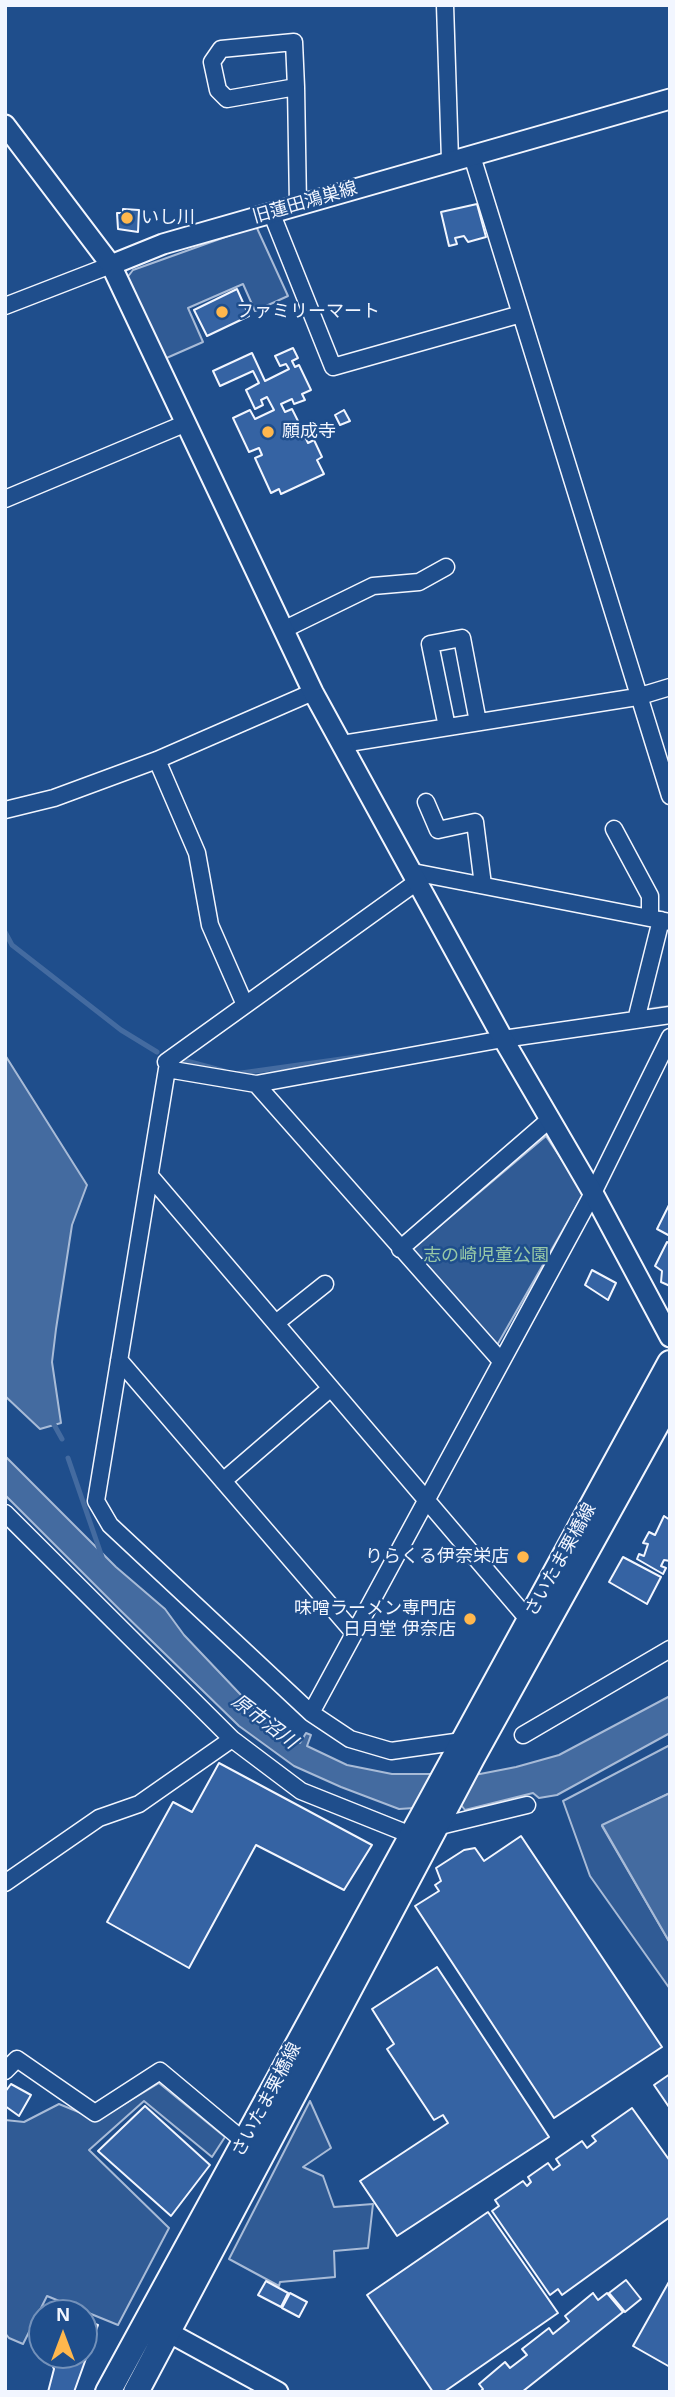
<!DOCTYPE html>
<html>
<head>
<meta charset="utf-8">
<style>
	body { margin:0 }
	#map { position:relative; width:675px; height:2397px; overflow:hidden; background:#1f4e8c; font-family:Helvetica,sans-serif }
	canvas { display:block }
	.frame { position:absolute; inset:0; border:7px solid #f2f6ff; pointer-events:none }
	.north { position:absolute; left:28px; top:2299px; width:70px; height:70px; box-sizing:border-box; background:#1f4e8c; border:2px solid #7391ba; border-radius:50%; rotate:0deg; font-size:19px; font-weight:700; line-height:28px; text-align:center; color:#f2f6ff }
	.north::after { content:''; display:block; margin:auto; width:24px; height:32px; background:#ffb74d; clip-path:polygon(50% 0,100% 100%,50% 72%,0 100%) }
</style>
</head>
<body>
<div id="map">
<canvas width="675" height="2397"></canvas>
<div class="frame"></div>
<div class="north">N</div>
</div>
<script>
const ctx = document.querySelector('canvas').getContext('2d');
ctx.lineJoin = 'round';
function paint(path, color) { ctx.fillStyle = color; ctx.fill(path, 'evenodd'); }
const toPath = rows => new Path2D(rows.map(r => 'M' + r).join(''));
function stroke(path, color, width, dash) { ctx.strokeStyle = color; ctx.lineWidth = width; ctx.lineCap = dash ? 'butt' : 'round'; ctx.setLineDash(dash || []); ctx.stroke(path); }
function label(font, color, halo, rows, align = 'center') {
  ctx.font = font + ' Helvetica,"Noto Sans JP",sans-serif'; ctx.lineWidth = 5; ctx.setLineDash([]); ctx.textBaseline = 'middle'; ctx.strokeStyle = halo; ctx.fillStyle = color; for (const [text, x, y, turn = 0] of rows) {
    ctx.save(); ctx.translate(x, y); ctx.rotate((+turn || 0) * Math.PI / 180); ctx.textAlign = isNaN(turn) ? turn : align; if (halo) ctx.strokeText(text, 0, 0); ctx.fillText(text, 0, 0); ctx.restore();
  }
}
const built = toPath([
	[256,226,288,296,255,311,243,284,188,308,203,342,162,360,126,279,133,270,256,226],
	[546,1136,584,1193,496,1347,410,1251,546,1136],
	[670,1745,670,1793,602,1826,670,1943,670,1989,590,1876,563,1801,670,1745],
	[159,2083,225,2137,212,2157,144,2101,89,2150,169,2228,118,2325,47,2296,23,2344,9,2338,5,2333,5,2120,24,2122,59,2104,98,2120,159,2083],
	[310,2101,331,2148,303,2167,323,2176,334,2207,373,2204,368,2248,334,2251,335,2277,280,2282,279,2286,229,2259,310,2101]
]);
const water = toPath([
	[5,1055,87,1185,72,1225,56,1329,52,1362,61,1423,40,1429,5,1396,5,1055],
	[5,1456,116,1567,165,1609,184,1635,259,1714,300,1743,306,1733,311,1735,307,1746,347,1765,392,1774,480,1774,516,1767,559,1755,670,1696,670,1733,557,1795,539,1798,533,1793,465,1810,461,1805,399,1809,341,1787,294,1766,239,1726,120,1610,5,1495,5,1456],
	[670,1793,670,1943,602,1825,670,1793]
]);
const stream = toPath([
	[5,932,12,945,121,1030,157,1052],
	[642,1011,670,1007],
	[183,1060,224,1071],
	[234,1074,370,1055],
	[52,1421,62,1439],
	[68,1458,102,1557]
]);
const building = toPath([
	[477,204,486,237,468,242,464,236,455,238,457,244,449,246,441,212,477,204],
	[123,209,139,210,138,232,118,229,117,213,123,213,123,209],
	[237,289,249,316,207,336,194,310,237,289],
	[293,348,298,358,292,361,295,367,299,365,311,390,302,394,305,400,294,404,292,399,281,404,285,412,292,409,299,423,292,426,295,433,302,430,308,443,314,440,322,457,317,460,324,474,281,494,279,489,271,493,255,458,262,455,259,448,249,452,233,418,250,410,255,419,274,410,267,397,261,400,263,405,255,409,246,390,259,383,253,371,220,386,213,371,252,353,265,381,289,369,286,364,280,366,275,356,293,348],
	[344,410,350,421,340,425,335,415,344,410],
	[670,1203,670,1236,657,1229,670,1203],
	[667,1242,670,1243,670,1286,661,1282,662,1271,655,1266,667,1242],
	[592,1270,616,1283,608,1300,585,1285,592,1270],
	[664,1516,670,1520,670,1561,664,1560,661,1566,666,1568,663,1574,637,1559,639,1554,644,1556,648,1544,643,1543,649,1532,655,1535,664,1516],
	[623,1557,661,1577,647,1604,609,1582,623,1557],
	[219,1763,372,1845,344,1890,256,1845,189,1968,107,1922,173,1802,192,1812,219,1763],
	[521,1836,662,2047,554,2118,415,1906,439,1891,435,1885,441,1881,436,1868,464,1850,475,1848,484,1861,521,1836],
	[437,1967,549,2137,397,2236,360,2181,448,2123,443,2115,434,2120,387,2049,394,2044,372,2009,437,1967],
	[670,2074,670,2106,669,2107,654,2085,670,2074],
	[11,2084,31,2095,19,2116,5,2106,5,2092,11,2084],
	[145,2106,210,2165,171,2216,98,2151,145,2106],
	[632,2108,670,2161,670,2217,562,2295,558,2289,550,2295,492,2211,499,2206,495,2200,523,2181,527,2186,531,2182,528,2177,548,2163,553,2170,560,2165,556,2159,582,2141,587,2148,596,2141,592,2136,632,2108],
	[488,2212,558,2313,444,2392,433,2392,367,2295,488,2212],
	[626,2280,641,2299,625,2312,609,2293,626,2280],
	[670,2280,670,2367,633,2346,670,2280],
	[266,2281,288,2293,281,2307,258,2295,266,2281],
	[290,2293,307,2302,299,2317,282,2308,290,2293],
	[593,2293,598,2300,607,2293,623,2312,522,2392,480,2392,483,2389,479,2384,505,2362,510,2368,527,2355,522,2349,549,2328,553,2334,569,2321,565,2316,593,2293],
	[84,2320,98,2325,74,2392,48,2392,54,2369,48,2355,84,2355,84,2320]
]);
const minor = toPath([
	[445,5,450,160],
	[296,87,227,99,218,90,212,62,221,49,294,42,296,87,298,205],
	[472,156,670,796],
	[271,212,333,367,521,314],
	[5,306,111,265],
	[5,499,184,424],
	[283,630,373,586,419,582,446,567],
	[447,727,430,644,462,638,478,722],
	[342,744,637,697,670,687],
	[157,760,197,853,210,925,245,1005],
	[426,802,438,830,475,822,483,885],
	[5,810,54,798,157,760,313,692],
	[614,829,650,896,650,918],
	[413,872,670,922],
	[636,1020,661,920],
	[166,1062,418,881],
	[256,1084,501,1361],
	[150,1176,533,1625],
	[400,1249,549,1120],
	[276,1323,325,1284],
	[119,1360,354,1633],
	[223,1481,331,1388],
	[5,1513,232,1739],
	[311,1713,593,1193,670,1037],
	[523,1735,670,1649],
	[462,1741,391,1751,350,1739,311,1713,110,1525,96,1501,167,1069,256,1084,503,1039,670,1015],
	[436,1827,527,1805],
	[5,1883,99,1818,139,1804,232,1739,301,1791,411,1835],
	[5,2071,17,2059,95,2113,160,2071,245,2142]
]);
const tertiary = toPath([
	[5,125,111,265,163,244,670,99],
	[111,265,313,692,502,1037,593,1193,670,1337],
	[157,2326,278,2392]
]);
const primary = toPath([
	[108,2392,670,1363],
	[136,2392,472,1758,670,1400]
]);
const markers = [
	[127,218,7,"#ffb74d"],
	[222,312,7,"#ffb74d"],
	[268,432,7,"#ffb74d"],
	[523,1557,7,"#ffb74d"],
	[470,1619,7,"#ffb74d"]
];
const streetNames = [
	["旧蓮田鴻巣線",305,203,-16],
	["さいたま栗橋線",561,1560,-61],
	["さいたま栗橋線",267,2100,-62]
];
const poiNames = [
	["いし川",141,218],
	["ファミリーマート",236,312],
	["願成寺",282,432],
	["りらくる伊奈栄店",509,1557,"right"],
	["味噌ラーメン専門店",456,1609,"right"],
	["日月堂 伊奈店",456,1630,"right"]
];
const parkNames = [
	["志の崎児童公園",486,1256]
];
const waterNames = [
	["原市沼川",264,1722,37]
];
paint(built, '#305b95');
stroke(built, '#a8bbd7', 2);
paint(water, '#446ba0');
stroke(water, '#a8bbd7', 2);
stroke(stream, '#446ba0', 5);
paint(building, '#3563a3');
stroke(building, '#f2f6ff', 2);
stroke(minor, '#f2f6ff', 19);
stroke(tertiary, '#f2f6ff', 23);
stroke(primary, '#f2f6ff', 28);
stroke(minor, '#1f4e8c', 16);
stroke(tertiary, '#1f4e8c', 19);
stroke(primary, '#1f4e8c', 24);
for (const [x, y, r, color] of markers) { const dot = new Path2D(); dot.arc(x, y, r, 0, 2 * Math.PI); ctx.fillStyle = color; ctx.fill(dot); stroke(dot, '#1f4e8c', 2.5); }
label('18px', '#f2f6ff', '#1f4e8c', streetNames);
label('18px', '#f2f6ff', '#1f4e8c', poiNames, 'left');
label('18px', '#97c8a6', '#1f4e8c', parkNames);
label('italic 19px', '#f2f6ff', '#1f4e8c', waterNames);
</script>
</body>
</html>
